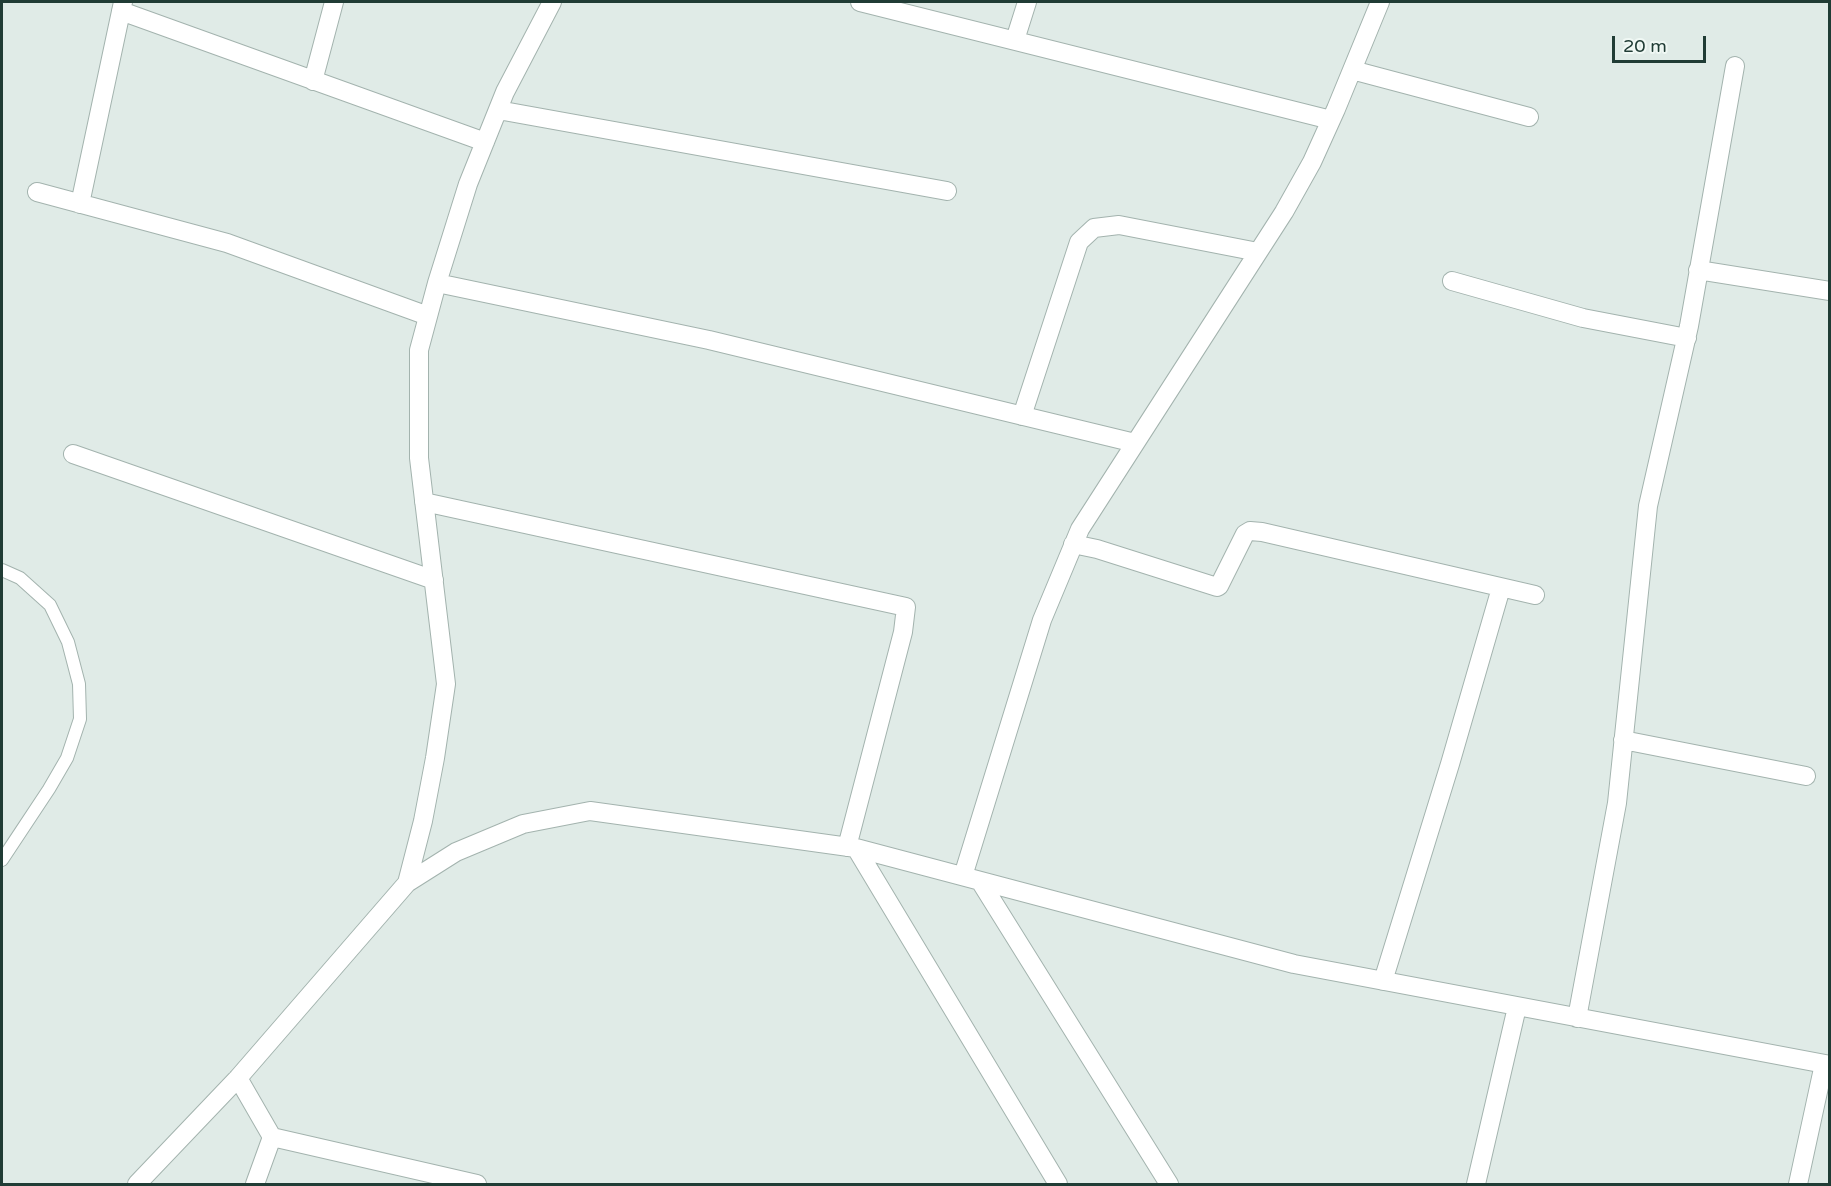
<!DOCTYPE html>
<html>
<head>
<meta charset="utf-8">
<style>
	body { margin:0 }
	#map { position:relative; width:1831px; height:1186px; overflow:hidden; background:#e0ebe7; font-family:"Varela Round",sans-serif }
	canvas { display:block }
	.frame { position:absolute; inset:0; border:3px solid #203c35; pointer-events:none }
	.scale { position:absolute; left:1612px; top:36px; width:94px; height:27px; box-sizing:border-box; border:3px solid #203c35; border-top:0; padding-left:8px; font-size:18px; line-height:21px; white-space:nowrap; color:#203c35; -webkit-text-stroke:4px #f0f8f4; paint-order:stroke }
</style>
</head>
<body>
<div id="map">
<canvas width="1831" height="1186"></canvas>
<div class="frame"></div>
<div class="scale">20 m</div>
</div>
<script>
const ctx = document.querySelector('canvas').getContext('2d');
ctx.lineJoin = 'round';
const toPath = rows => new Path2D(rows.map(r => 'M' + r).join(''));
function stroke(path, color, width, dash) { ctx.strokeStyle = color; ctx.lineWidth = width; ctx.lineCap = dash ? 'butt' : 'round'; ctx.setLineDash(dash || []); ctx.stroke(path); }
const lane = toPath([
	[2,570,20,578,50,605,68,642,79,684,80,719,67,758,49,789,2,860]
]);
const street = toPath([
	[860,2,1331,120],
	[121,11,485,142],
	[1015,40,1027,2],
	[1352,70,1529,117],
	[313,81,334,2],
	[498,110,947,191],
	[37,192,227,243,428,316],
	[80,204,123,2],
	[1698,270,1830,291],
	[1452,281,1583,318,1687,338],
	[437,283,709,340,1135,443],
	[1022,416,1079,242,1094,228,1119,225,1258,252],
	[73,454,434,580],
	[424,502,906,607,903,632,847,847],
	[1073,544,1097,549,1217,587,1219,586,1245,534,1250,531,1262,532,1535,595],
	[1623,740,1806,776],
	[856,848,1294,964,1830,1065],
	[963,876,1042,620,1080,529,1284,212,1312,162,1336,109,1380,2],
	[980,881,1169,1184],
	[407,883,423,821,435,758,446,684,419,458,419,350,437,283,468,184,505,92,552,2],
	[1383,981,1450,764,1501,588],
	[1577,1018,1617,803,1648,506,1689,326,1735,66],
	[238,1078,272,1137,255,1184],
	[272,1137,477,1184],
	[137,1184,238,1078,407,883,456,852,523,824,590,811,856,848,1058,1184],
	[1476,1184,1517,1007],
	[1798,1184,1824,1064]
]);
stroke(lane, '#a3b3ae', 14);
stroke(street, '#a3b3ae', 20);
stroke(lane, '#fff', 12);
stroke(street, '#fff', 18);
</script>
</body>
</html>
